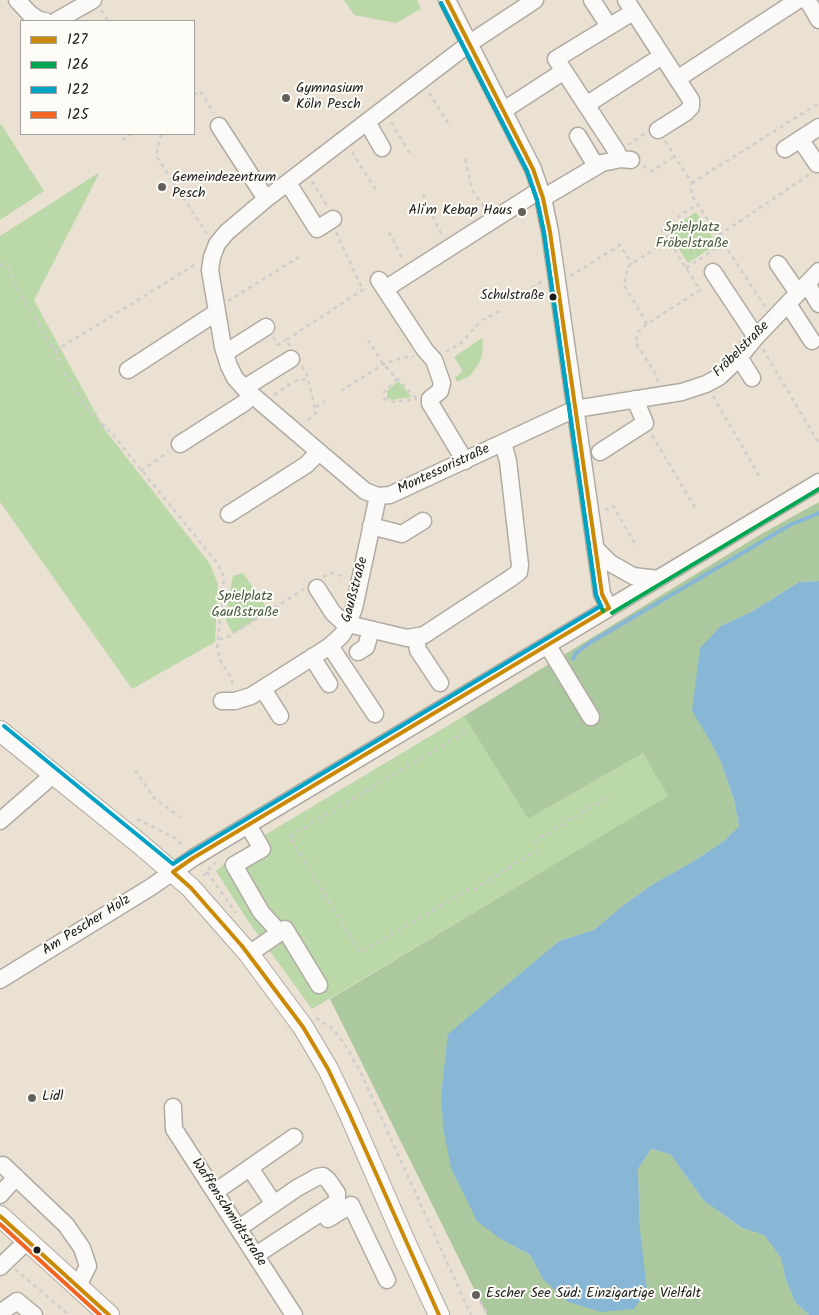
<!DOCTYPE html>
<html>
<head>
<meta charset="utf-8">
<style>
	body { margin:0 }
	#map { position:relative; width:819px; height:1315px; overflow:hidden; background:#eae1d3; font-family:Kalam,sans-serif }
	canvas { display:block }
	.legend { position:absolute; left:20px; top:20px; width:175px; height:115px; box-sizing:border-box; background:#fdfcf7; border:1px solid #a3a29f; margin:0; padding:6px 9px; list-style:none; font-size:15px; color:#1c1c1c }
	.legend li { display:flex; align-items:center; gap:10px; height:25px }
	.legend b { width:25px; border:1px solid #a3a29f }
</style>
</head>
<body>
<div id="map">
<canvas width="819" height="1315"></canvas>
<ul class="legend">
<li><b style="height:6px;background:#cb8a06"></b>127</li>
<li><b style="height:6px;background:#00a651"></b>126</li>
<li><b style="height:6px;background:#01a2c5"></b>122</li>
<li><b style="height:6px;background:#f26522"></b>125</li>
</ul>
</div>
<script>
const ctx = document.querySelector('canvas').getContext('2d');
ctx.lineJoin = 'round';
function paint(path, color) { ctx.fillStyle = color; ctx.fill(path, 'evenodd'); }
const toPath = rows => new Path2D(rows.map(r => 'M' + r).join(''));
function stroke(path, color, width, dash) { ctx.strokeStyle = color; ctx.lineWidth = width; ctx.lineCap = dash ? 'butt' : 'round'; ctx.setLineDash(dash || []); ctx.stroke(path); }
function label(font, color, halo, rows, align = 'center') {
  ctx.font = font + ' Kalam,sans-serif'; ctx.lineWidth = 4; ctx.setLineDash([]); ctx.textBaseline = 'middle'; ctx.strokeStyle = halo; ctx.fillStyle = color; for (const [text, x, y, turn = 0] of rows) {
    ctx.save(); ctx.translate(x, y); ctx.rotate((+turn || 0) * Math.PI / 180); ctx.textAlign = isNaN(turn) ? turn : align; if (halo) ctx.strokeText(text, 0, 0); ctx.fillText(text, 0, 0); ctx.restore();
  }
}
const green = toPath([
	[344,0,417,0,421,9,396,23,354,15],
	[1,124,44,191,0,220,0,125],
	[100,172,34,300,105,430,210,564,218,584,215,642,132,689,0,502,0,236],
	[696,212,717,244,688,263,667,231],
	[482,338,483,343,482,356,478,365,470,376,457,382,455,377,460,374,462,370,454,357],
	[398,381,411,396,411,397,392,400,387,398,387,391],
	[243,573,269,611,233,634,226,621,227,608,233,576],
	[464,716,528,819,643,753,669,796,312,1009,248,921,216,871,238,852,263,836]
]);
const forest = toPath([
	[819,502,819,581,799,582,753,611,721,626,709,739,721,762,734,800,739,826,724,841,694,861,653,884,621,907,594,930,559,941,449,1034,441,1095,499,1238,530,1255,543,1279,640,1229,638,1169,651,1149,670,1154,704,1201,742,1228,764,1235,781,1258,785,1277,795,1302,809,1315,487,1315,330,999,668,796,643,753,528,819,464,716,763,533]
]);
const water = toPath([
	[819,581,819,1315,809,1315,795,1302,785,1277,781,1258,764,1235,742,1228,704,1201,670,1154,651,1149,638,1169,640,1229,647,1290,634,1309,601,1312,568,1302,543,1279,530,1255,499,1238,477,1221,451,1168,443,1127,441,1095,448,1034,559,941,594,930,621,907,653,884,694,861,724,841,739,826,734,800,721,762,709,739,692,711,700,648,721,626,753,611,799,582]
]);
const stream = toPath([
	[573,659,576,653,591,642,790,525,819,513]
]);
const path = toPath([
	[101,10,108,21],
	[429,93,448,123],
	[194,95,200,91,214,113],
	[391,122,411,155],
	[161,134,156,156,207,234],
	[122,140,132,134],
	[665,141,692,183,691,194,766,308],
	[628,145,646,133],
	[352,152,376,190],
	[465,159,472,190,486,210],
	[643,166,652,171,675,156],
	[312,181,327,206],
	[692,183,819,103],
	[423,194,442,236],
	[336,232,363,290],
	[389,232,403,260],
	[719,235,809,175],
	[0,264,8,267,23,299,55,351,61,368,87,408,113,435,217,563,224,577,217,649,221,662,232,679,233,687],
	[686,268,724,243],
	[570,276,620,245,632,264],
	[519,298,542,281],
	[228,301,299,257],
	[647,324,624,285,628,266,669,240],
	[273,337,278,345,286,340],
	[368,340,383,364,416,398],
	[290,346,286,340,367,287],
	[763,349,818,442],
	[55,351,196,264],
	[446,352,462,342,482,320,502,310],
	[302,366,307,375,316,413,309,419,307,424],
	[397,379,384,392,385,399,394,402,417,399],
	[658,382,657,376,636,343,637,333,647,324,700,290,661,228,698,204],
	[341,391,382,365,401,358,414,356],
	[274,395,295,381,308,379],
	[713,396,760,477],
	[316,407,325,401],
	[652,435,696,509],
	[141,471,168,452],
	[605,510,613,506,637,547],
	[323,577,331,573,346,577],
	[219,639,226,638,304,589],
	[465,732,289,837,361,953,469,889,475,889,538,850],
	[135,770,154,798,180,817],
	[137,819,177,839,184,848],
	[533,842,609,796],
	[207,872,236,913],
	[203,876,216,862],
	[316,1018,332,1028,344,1043,360,1071,471,1315],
	[15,1269,69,1315],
	[476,1295,488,1315]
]);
const minor = toPath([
	[17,0,30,14,39,20,45,21],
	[447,0,533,169,543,198,550,232,601,587,602,594,609,608],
	[535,0,470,43,266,199,227,232,217,244,212,257,210,270,223,347,229,366,235,378,244,388,365,491,378,496,390,495,575,409,682,392,706,384,719,377,737,360,756,337,819,271],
	[592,0,605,20],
	[626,0,691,100,691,107,685,113,658,130],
	[806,0,811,6,819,20],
	[56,21,93,0],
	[564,71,556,59,633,12],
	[677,79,798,0],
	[586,105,662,56],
	[504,110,564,71,617,152],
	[367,122,382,148],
	[219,126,266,199],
	[578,136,596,166],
	[800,139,817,164],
	[785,149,819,127],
	[288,183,317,229,333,219],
	[543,198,602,163,621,159,631,160],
	[778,264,798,293],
	[713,272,756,337],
	[379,280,425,350,434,360,442,383,440,391,430,399,430,403,465,461],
	[807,284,819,304],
	[385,289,540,190],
	[788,304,812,341],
	[225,353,266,327],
	[739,357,752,378],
	[128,370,217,312],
	[244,388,291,359],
	[180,444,244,403,252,395],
	[600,452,645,423,635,399],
	[229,514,306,465,319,452],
	[371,526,402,534,423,521],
	[595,548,610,563,633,576,658,579],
	[317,588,333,613,344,623,407,638,424,635,511,578,519,572,520,565,508,461,503,443],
	[416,637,418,650,440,683],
	[330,646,375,714],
	[548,646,591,717],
	[358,652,366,647,371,630],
	[312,657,329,684],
	[263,689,280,716],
	[222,701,235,701,251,696,330,646,342,635,348,624,354,608,378,496],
	[0,821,53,775],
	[248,825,262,849,234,865,261,912,280,933],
	[249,954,285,929,319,985],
	[0,980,151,887,193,858,819,482],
	[173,1107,174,1129,294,1315],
	[3,1165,66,1225,82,1248,88,1266,78,1286],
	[250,1168,274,1204],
	[215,1192,294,1137],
	[0,1195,16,1177],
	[328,1219,351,1205,387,1280],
	[239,1228,297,1188,317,1177,323,1176,328,1180,337,1193,337,1200,334,1204,256,1255],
	[0,1267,27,1241],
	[0,1313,17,1301,34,1315]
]);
const major = toPath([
	[0,731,140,844,191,888,249,954,303,1027,328,1069,349,1113,406,1244,439,1315],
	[0,1216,109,1315]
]);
const bus1 = toPath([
	[447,0,533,169,543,198,550,232,602,594,609,608],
	[173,872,191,888,242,946,303,1027,328,1069,349,1113,439,1315],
	[173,872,193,858,609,608],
	[0,1216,109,1315]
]);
const bus2 = toPath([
	[441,3,527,171,537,200,544,233,596,595,603,611],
	[612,613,819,489]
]);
const bus3 = toPath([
	[4,726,173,864,190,853,601,606,596,595,544,233,537,200,527,171,441,3]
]);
const bus4 = toPath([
	[0,1224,100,1315]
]);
const markers = [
	[286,98,5,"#64615c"],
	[162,187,5,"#64615c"],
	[522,212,5,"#64615c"],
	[553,297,4.5,"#1c1c1c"],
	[32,1098,5,"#64615c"],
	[37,1250,4.5,"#1c1c1c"],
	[476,1295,5,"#64615c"]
];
const busNames = [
	["Schulstraße",544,297]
];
const poiNames = [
	["Gymnasium",296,90],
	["Köln Pesch",296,106],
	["Gemeindezentrum",172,179],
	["Pesch",172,195],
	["Ali'm Kebap Haus",512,212,"right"],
	["Lidl",42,1098],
	["Escher See Süd: Einzigartige Vielfalt",486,1295]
];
const parkNames = [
	["Spielplatz",692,229],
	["Fröbelstraße",692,245],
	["Spielplatz",245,598],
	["Gaußstraße",245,614]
];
const streetNames = [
	["Fröbelstraße",742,350,-45],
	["Montessoristraße",444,470,-25],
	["Gaußstraße",356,590,-75],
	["Am Pescher Holz",87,926,-32],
	["Waffenschmidtstraße",228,1213,57]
];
paint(green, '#bbd8a9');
paint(forest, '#abc89e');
paint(water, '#87b7d4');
stroke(stream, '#87b7d4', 4);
stroke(minor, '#b0aba2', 19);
stroke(major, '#b0aba2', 22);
stroke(path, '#d0cecb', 2.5, [4, 4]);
stroke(minor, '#fcfaf8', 16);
stroke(major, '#fcfaf8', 20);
stroke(bus1, '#cb8a06', 4);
stroke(bus2, '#00a651', 4);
stroke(bus3, '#01a2c5', 4);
stroke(bus4, '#f26522', 4);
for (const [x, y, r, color] of markers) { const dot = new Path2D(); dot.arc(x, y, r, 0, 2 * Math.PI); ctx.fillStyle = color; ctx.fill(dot); stroke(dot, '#fdfcf7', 2); }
label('13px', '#1c1c1c', '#fdfcf7', busNames, 'right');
label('14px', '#1c1c1c', '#fdfcf7', poiNames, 'left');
label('14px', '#465b41', '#fdfcf7', parkNames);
label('14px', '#1c1c1c', '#fdfcf7', streetNames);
</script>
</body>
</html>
